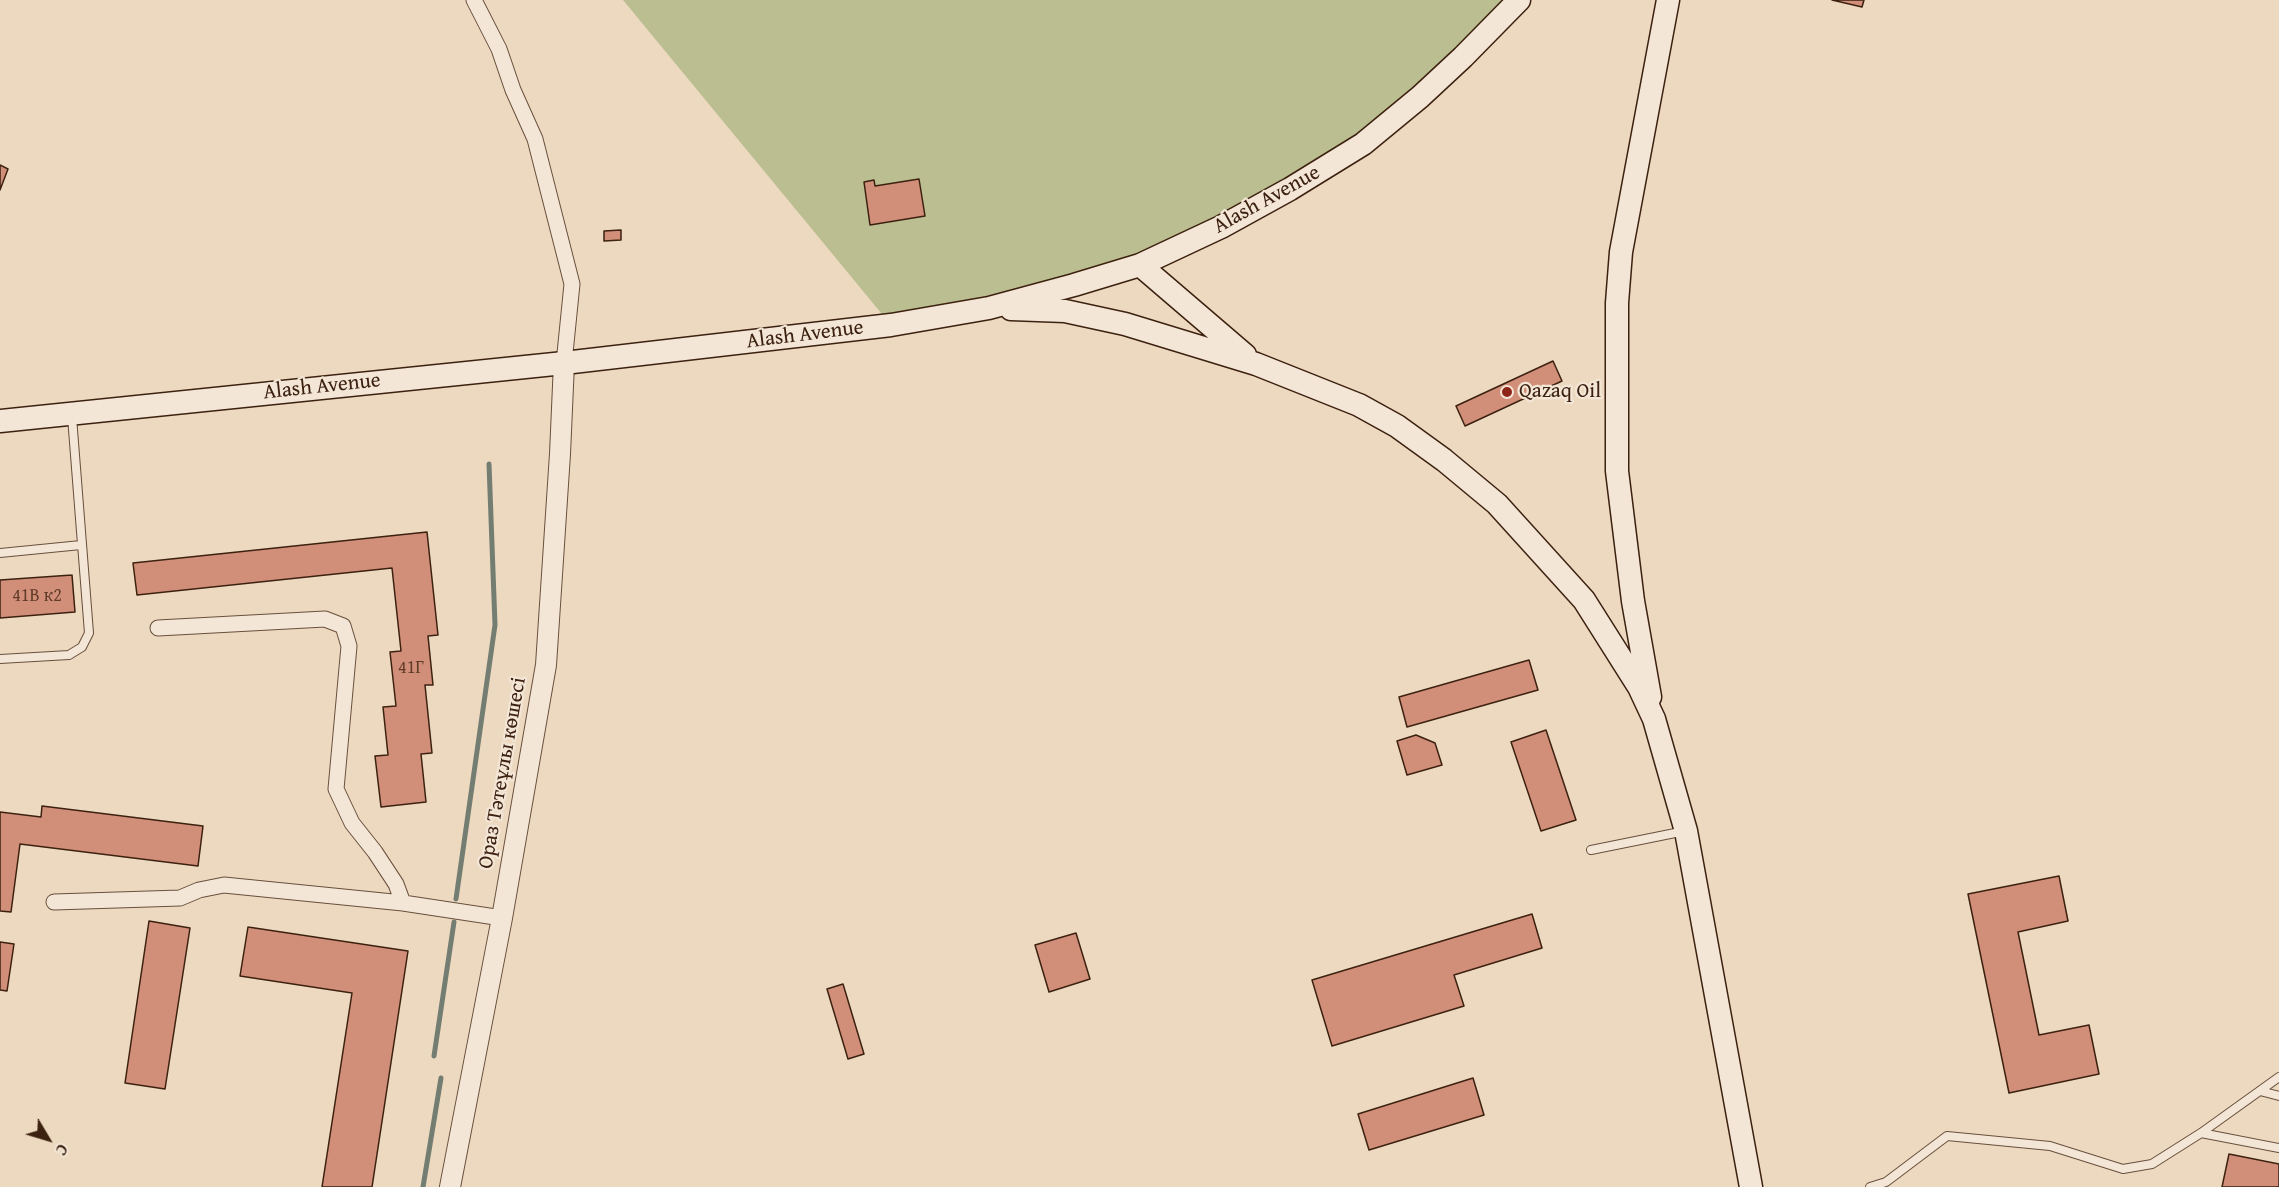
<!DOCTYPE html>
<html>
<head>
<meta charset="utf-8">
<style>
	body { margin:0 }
	#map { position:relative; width:2279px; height:1187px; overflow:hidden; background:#ecd9c0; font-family:"Gentium Book Plus",serif }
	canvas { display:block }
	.north { position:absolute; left:18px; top:1109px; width:60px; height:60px; -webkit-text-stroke:4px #f3e6d6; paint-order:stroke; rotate:128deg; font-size:16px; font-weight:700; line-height:24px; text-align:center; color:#3d2110 }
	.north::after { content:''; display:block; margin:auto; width:21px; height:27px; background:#3d2110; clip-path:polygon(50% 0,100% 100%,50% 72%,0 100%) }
</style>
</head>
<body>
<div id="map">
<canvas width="2279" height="1187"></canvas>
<div class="north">С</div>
</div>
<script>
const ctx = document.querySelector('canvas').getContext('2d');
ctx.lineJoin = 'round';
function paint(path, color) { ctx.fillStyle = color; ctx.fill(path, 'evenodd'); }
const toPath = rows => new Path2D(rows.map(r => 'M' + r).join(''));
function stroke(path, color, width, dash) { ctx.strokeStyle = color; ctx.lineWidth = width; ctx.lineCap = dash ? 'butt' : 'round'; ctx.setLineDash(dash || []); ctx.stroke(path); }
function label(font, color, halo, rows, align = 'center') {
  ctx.font = font + ' "Gentium Book Plus",serif'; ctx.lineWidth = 4.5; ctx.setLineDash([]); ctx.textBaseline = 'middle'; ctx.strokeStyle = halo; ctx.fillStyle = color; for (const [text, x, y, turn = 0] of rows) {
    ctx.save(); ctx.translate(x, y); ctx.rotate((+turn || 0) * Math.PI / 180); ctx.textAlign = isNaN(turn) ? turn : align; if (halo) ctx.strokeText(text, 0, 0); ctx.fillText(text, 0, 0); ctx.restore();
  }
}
const green = toPath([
	[623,0,1519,0,1363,144,1140,265,891,325]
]);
const stream = toPath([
	[456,899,495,625,489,464],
	[434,1056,454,922],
	[423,1187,441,1078]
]);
const building = toPath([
	[1832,0,1864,0,1862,7,1832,0],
	[0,165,8,169,0,190,0,165],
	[919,179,925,216,870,225,864,182,874,180,875,186,919,179],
	[621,230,621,240,604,241,604,231,621,230],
	[1553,361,1562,381,1465,426,1456,406,1553,361],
	[427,532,438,635,428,636,433,685,425,685,432,753,421,754,426,802,381,807,375,756,388,755,383,707,396,706,390,652,401,651,392,568,137,595,133,563,427,532],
	[72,575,75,612,0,618,0,580,72,575],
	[1529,660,1538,690,1407,727,1399,697,1529,660],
	[1546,730,1576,820,1541,831,1511,742,1546,730],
	[1416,735,1435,743,1442,765,1407,775,1397,741,1416,735],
	[42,806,203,826,198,866,20,844,11,912,0,911,0,812,41,817,42,806],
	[2059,876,2068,921,2018,932,2039,1035,2089,1025,2099,1074,2009,1093,1968,894,2059,876],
	[1532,914,1542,948,1454,975,1464,1006,1332,1046,1312,980,1532,914],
	[149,921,190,928,165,1089,125,1083,149,921],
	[248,927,408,951,372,1187,322,1187,352,993,240,976,248,927],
	[1076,933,1090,979,1049,992,1035,945,1076,933],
	[0,942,14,944,7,991,0,990,0,942],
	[843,984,864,1054,848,1059,827,989,843,984],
	[1473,1078,1484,1115,1369,1150,1358,1114,1473,1078],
	[2229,1154,2279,1164,2279,1187,2222,1187,2229,1154]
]);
const service = toPath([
	[0,553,81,545],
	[0,659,69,655,82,647,89,633,72,417],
	[1591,850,1685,831],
	[2260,1091,2279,1096],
	[2201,1133,2279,1148],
	[1870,1187,1886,1182,1947,1136,2050,1146,2123,1169,2152,1164,2201,1133,2279,1077]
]);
const minor = toPath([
	[474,0,499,49,513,90,535,139,572,284,564,363],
	[158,628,325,619,343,626,349,646,336,789,352,823,375,852,396,884,403,903],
	[54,902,180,898,199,890,224,885,403,903,502,918]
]);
const tertiary = toPath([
	[450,1187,502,918,546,665,560,454,564,363]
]);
const secondary = toPath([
	[1140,265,1245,355],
	[1011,309,1065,311,1125,324,1256,364,1359,405,1397,426,1444,460,1497,504,1584,600,1639,687,1654,719,1686,831,1751,1187],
	[0,421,564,363,891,325,989,308,1074,285,1140,265,1221,227,1290,189,1363,144,1420,97,1463,57,1519,0],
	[1650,697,1633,601,1617,471,1617,303,1621,252,1668,0]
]);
const markers = [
	[1507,392,6,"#8f2418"]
];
const numberNames = [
	["41В к2",37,596],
	["41Г",411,668]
];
const streetNames = [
	["Alash Avenue",1267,200,-29],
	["Alash Avenue",805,335,-7],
	["Alash Avenue",322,387,-6],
	["Ораз Тәтеұлы көшесі",503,773,-80]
];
const poiNames = [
	["Qazaq Oil",1519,392]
];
paint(green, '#bbbe90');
stroke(stream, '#747d72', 5);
paint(building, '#d18f79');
stroke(building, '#3d2110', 1.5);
stroke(service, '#694f3c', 10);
stroke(minor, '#694f3c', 17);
stroke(tertiary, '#694f3c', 22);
stroke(secondary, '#3d2110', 25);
stroke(service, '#f3e6d6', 8);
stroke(minor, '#f3e6d6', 15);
stroke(tertiary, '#f3e6d6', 20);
stroke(secondary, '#f3e6d6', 22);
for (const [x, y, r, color] of markers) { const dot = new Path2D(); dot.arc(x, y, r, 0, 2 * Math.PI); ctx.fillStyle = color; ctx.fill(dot); stroke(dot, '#f3e6d6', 2); }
label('18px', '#623c2a', null, numberNames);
label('21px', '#3d2110', '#f3e6d6', streetNames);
label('21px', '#3d2110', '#f3e6d6', poiNames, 'left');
</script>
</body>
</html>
